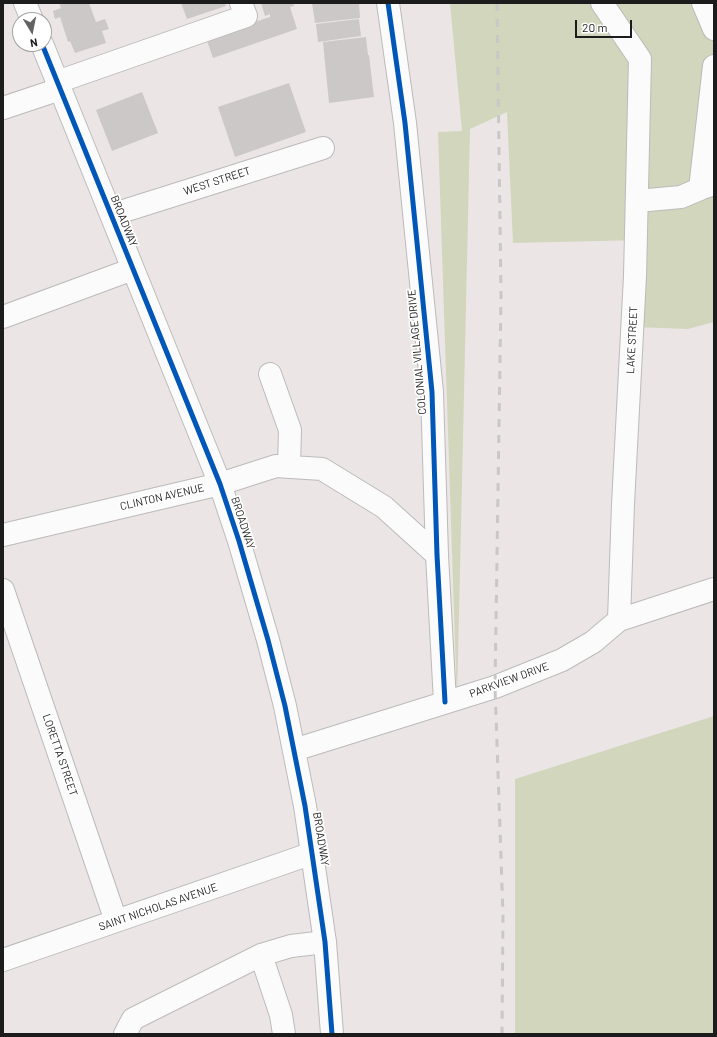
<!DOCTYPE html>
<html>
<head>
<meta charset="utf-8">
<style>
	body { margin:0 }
	#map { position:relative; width:717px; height:1037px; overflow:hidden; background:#ebe6e5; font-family:Barlow,sans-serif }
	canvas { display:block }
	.frame { position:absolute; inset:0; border:4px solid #1c1c1c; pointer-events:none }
	.north { position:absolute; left:12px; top:12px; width:40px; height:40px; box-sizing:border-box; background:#fff; border:1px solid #a4a4a4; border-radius:50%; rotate:170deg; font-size:11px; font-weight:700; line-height:16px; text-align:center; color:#1c1c1c }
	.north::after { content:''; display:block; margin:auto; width:14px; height:18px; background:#646362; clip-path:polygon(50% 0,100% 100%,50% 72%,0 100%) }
	.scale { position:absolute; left:575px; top:20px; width:57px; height:18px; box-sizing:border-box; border:2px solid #1c1c1c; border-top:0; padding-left:5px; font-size:12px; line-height:14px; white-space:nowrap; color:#1c1c1c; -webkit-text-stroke:3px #fff; paint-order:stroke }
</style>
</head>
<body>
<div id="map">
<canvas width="717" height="1037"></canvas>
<div class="frame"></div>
<div class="north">N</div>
<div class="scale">20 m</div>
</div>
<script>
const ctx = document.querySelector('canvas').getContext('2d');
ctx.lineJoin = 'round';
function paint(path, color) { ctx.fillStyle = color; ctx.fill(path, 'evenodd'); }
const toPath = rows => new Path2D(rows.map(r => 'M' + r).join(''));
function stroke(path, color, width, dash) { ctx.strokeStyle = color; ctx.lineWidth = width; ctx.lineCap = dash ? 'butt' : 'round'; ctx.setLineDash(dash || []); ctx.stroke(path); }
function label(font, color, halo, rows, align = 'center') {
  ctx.font = font + ' Barlow,sans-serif'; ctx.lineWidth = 3.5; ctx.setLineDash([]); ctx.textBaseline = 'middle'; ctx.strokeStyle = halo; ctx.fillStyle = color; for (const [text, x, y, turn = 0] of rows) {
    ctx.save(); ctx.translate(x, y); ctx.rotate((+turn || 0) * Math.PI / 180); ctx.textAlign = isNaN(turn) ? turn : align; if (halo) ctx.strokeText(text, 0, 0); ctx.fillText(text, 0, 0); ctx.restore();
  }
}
const forest = toPath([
	[450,3,714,3,714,322,688,329,634,327,641,240,513,243,507,112,470,129,457,702,438,132,462,131],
	[714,716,714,1034,515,1034,515,779]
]);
const building = toPath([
	[59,3,89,3,96,22,105,19,109,29,102,31,106,43,75,53,70,41,68,42,60,17,55,19,53,11,61,8],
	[181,3,225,3,226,6,187,19],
	[261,3,293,3,294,6,290,7,297,29,213,58,206,38,270,17,270,14,265,16],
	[312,3,359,3,360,18,315,23],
	[359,19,361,36,318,42,316,24],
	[366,37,368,55,369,55,374,97,329,103,323,42],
	[289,83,306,132,235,157,218,107],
	[142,92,158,133,112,151,96,110]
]);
const minor = toPath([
	[25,3,32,20],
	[388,3,405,123,432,392,437,555,445,702],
	[602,3,640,59,635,276,623,504,619,620],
	[703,3,714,29],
	[42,44,220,484,239,541,268,640,285,706,305,806,325,942,332,1034],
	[714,66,700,189,714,184],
	[57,82,246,16,241,3],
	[3,108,60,89],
	[637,201,681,197,700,189],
	[111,215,323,148],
	[3,317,133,269],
	[270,374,290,430,289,467],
	[3,535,220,484,276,466,322,469,384,507,437,555],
	[3,590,116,921],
	[294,750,495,687,562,660,593,642,619,620,714,589],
	[3,960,313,853],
	[125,1034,133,1019,261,955],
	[284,1034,281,1015,261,955,291,946,325,942]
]);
const rail = toPath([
	[497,3,501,295,495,687,503,915,502,1034]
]);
const cycleway = toPath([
	[388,3,405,123,432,392,437,555,445,702],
	[42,44,220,484,239,541,268,640,285,706,305,806,325,942,332,1034]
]);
const streetNames = [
	["WEST STREET",217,181,-18],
	["BROADWAY",124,221,68],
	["LAKE STREET",632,340,-87],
	["COLONIAL VILLAGE DRIVE",417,352,-95],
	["CLINTON AVENUE",162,497,-13],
	["BROADWAY",243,523,72],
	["PARKVIEW DRIVE",509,680,-20],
	["LORETTA STREET",60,755,71],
	["BROADWAY",321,839,81],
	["SAINT NICHOLAS AVENUE",158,907,-19]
];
paint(forest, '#d1d6bc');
paint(building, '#cdc8c8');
stroke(minor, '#bcbaba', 24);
stroke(minor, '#fcfbfb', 22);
stroke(rail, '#c9c8c8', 3, [8, 8]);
stroke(cycleway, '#0057b8', 5);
label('11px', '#1c1c1c', '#fff', streetNames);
</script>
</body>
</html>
